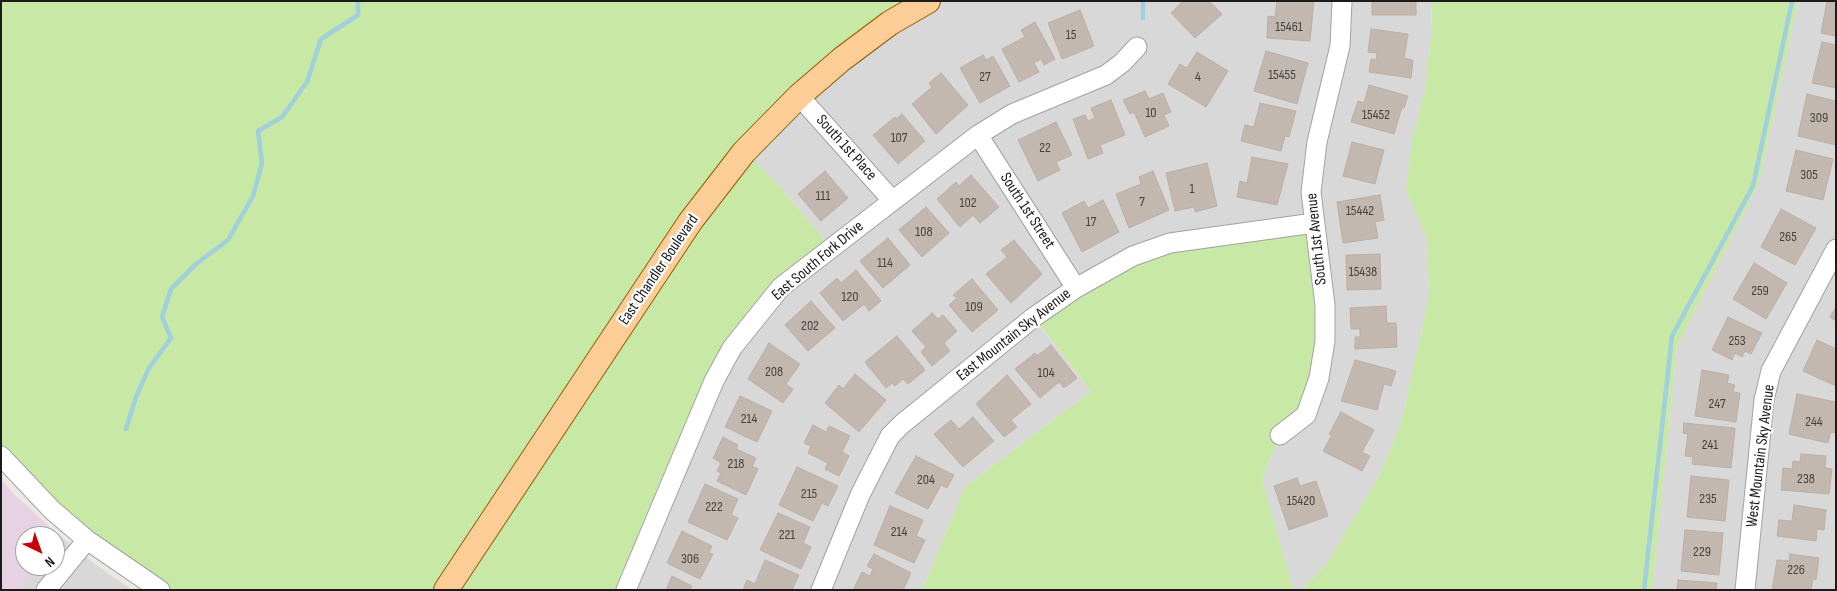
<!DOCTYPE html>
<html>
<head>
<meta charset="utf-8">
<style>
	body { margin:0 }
	#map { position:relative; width:1837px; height:591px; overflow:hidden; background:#ede9e1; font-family:"Sofia Sans Condensed",sans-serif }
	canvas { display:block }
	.frame { position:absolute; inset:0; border:2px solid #1b1b1b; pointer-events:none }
	.north { position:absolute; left:15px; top:526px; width:50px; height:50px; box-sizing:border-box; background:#fff; border:1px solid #a4a4a4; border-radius:50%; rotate:138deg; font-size:14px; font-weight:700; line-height:20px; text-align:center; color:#1b1b1b }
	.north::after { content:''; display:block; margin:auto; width:18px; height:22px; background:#c70006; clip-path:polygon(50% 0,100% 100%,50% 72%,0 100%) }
</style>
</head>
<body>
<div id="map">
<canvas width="1837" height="591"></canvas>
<div class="frame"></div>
<div class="north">N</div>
</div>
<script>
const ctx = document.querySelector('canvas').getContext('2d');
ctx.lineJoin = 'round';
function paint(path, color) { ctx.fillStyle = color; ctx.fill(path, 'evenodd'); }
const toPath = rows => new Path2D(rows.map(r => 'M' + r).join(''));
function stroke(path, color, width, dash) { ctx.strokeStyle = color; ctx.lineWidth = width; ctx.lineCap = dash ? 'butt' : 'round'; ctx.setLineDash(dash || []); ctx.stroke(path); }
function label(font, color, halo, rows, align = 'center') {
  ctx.font = font + ' "Sofia Sans Condensed",sans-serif'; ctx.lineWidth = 4.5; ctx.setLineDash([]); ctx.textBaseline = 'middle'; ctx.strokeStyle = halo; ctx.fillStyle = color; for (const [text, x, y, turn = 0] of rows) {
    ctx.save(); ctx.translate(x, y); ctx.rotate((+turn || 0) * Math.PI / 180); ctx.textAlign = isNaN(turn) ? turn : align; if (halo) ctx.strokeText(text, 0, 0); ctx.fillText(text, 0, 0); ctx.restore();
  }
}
const residential = toPath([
	[928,1,1431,1,1432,28,1425,90,1412,141,1406,190,1427,238,1429,296,1401,423,1380,474,1326,565,1301,590,1293,590,1262,479,1280,435,1034,318,1091,391,965,487,922,590,626,590,732,348,831,248,780,187,744,152],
	[1798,1,1836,1,1836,590,1652,590,1677,346,1759,183],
	[55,532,91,561,132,590,18,590,33,566,55,566,55,536,53,536]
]);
const industrial = toPath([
	[1,479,14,494,55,532,53,536,25,536,25,566,33,566,18,590,1,590]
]);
const grass = toPath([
	[1,1,928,1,745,152,780,187,831,248,732,348,626,590,160,590,1,456],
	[1431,1,1798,1,1759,183,1677,346,1652,590,1301,590,1326,565,1380,474,1401,423,1429,296,1427,238,1406,190,1412,141,1425,90,1432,28],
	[1314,223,1325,305,1306,415,1280,435,1262,479,1293,590,922,590,965,487,1091,391,1034,317,1133,256]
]);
const stream = toPath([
	[1143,18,1143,1],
	[126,429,136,397,149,368,171,338,162,317,171,289,196,264,228,240,253,196,262,163,258,131,282,117,307,82,321,39,358,15,358,1],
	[1644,590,1672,336,1753,186,1792,1]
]);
const building = toPath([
	[1183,1,1209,1,1222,14,1195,38,1171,13,1183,1],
	[1277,1,1314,1,1310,41,1267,38,1268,16,1275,17,1277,1],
	[1372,1,1416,1,1416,15,1372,15,1372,1],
	[1827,1,1836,1,1836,36,1821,33,1827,1],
	[1080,10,1094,46,1062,59,1048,23,1080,10],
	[1035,22,1055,59,1044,65,1041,59,1034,63,1039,72,1019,82,1002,49,1025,37,1021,30,1035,22],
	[1371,29,1408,34,1404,58,1413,60,1411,78,1369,72,1371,59,1376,60,1377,53,1368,52,1371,29],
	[1822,42,1836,45,1836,88,1812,83,1822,42],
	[1266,51,1308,63,1297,104,1254,91,1266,51],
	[1197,52,1228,71,1206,107,1168,84,1180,64,1187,68,1197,52],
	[983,55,986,60,993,56,1010,86,980,103,960,68,983,55],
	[941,73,968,105,936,134,912,104,932,87,929,83,941,73],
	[1369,85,1408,96,1404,108,1402,107,1394,134,1351,122,1358,101,1364,103,1369,85],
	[1145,91,1149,99,1163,93,1171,112,1164,115,1169,126,1145,137,1134,112,1130,114,1123,100,1145,91],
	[1807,94,1836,101,1836,145,1798,136,1807,94],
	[1111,100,1125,135,1100,145,1103,153,1088,159,1073,119,1085,115,1088,121,1095,118,1091,108,1111,100],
	[1260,103,1296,111,1289,137,1285,136,1281,151,1241,141,1245,125,1254,127,1260,103],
	[902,114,925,141,898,164,873,135,895,117,896,119,902,114],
	[1056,122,1072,155,1056,162,1060,170,1038,181,1018,140,1056,122],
	[1352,142,1384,150,1375,184,1343,176,1352,142],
	[1796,150,1833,159,1823,200,1786,191,1796,150],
	[1252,157,1288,164,1277,205,1237,197,1240,181,1247,183,1252,157],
	[1207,163,1217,206,1195,212,1194,207,1175,211,1166,173,1207,163],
	[825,171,848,198,821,221,798,194,825,171],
	[1153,171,1169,210,1129,228,1116,194,1141,184,1139,177,1153,171],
	[971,175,999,207,980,223,973,215,960,227,937,199,956,182,959,186,971,175],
	[1380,195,1384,220,1375,222,1378,238,1343,243,1337,202,1380,195],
	[1103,200,1119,232,1082,252,1062,213,1084,201,1088,208,1103,200],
	[926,207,949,233,922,257,899,230,926,207],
	[1781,209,1816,228,1795,265,1761,247,1781,209],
	[888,238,910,265,883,288,860,261,888,238],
	[1014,240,1042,274,1011,303,986,274,1007,257,1001,250,1014,240],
	[1380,254,1381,289,1347,290,1346,255,1380,254],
	[1754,263,1787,283,1766,319,1733,299,1754,263],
	[856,270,881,301,869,311,864,304,843,321,820,293,837,278,841,283,856,270],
	[972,279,998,310,972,332,949,305,957,298,953,295,972,279],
	[811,301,835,328,808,351,785,325,811,301],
	[1386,306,1387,323,1396,323,1397,347,1355,349,1355,337,1360,337,1360,329,1351,329,1350,308,1386,306],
	[1836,307,1836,321,1830,317,1836,307],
	[932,313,938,319,943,315,957,331,944,343,950,351,932,366,921,352,926,347,912,331,932,313],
	[1728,317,1762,333,1751,354,1745,351,1742,357,1735,353,1732,360,1712,350,1728,317],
	[897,336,925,370,908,384,903,379,895,386,892,383,886,388,865,362,897,336],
	[1817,340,1836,349,1836,386,1803,371,1817,340],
	[769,343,800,364,786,384,793,389,783,403,748,379,769,343],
	[1051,345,1077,378,1064,388,1059,382,1040,398,1015,369,1035,353,1037,356,1051,345],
	[1355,360,1396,371,1391,386,1384,384,1377,410,1341,401,1355,360],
	[1702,370,1729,375,1727,383,1735,385,1733,392,1740,393,1736,422,1695,416,1702,370],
	[855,374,886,400,859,432,825,403,839,385,843,389,855,374],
	[1007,375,1031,404,1011,420,1017,427,1004,437,976,404,1007,375],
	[1797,394,1836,402,1836,433,1831,432,1828,443,1789,434,1797,394],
	[740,396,772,411,757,442,725,427,740,396],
	[1341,412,1374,430,1362,452,1370,456,1362,471,1323,451,1332,435,1329,434,1341,412],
	[973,417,994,441,963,467,934,434,951,420,959,429,973,417],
	[1684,423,1735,428,1731,468,1692,464,1693,457,1685,456,1688,434,1683,433,1684,423],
	[813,425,826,432,829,426,850,436,842,452,849,456,839,476,825,469,828,463,808,453,811,446,804,443,813,425],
	[723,437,738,445,736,449,756,458,752,466,758,469,746,495,717,481,721,473,717,471,721,463,713,458,723,437],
	[1801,454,1826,456,1825,468,1832,469,1829,494,1781,490,1783,468,1792,469,1793,461,1800,462,1801,454],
	[916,456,954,475,947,488,941,485,928,509,895,493,916,456],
	[797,467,838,486,828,506,822,503,813,521,779,505,797,467],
	[1691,476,1729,480,1725,521,1687,517,1691,476],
	[1297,478,1300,486,1316,481,1328,516,1289,530,1274,486,1297,478],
	[705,484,738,499,731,515,738,518,727,540,688,522,705,484],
	[1794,505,1826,510,1824,530,1817,529,1816,541,1777,536,1779,520,1792,521,1794,505],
	[890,506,923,520,916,536,925,540,914,563,874,545,890,506],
	[778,513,810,527,803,543,811,547,801,569,760,550,778,513],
	[1685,530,1723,533,1719,575,1681,571,1685,530],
	[682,531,712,546,709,553,713,554,700,579,667,563,682,531],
	[874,554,911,573,903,590,853,590,862,572,870,576,873,569,867,566,874,554],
	[1790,554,1819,558,1816,580,1813,579,1811,590,1772,590,1777,560,1789,561,1790,554],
	[765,560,799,575,792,590,743,590,747,580,755,584,765,560],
	[672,576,692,586,690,590,666,590,672,576],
	[1678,580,1717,583,1716,590,1677,590,1678,580]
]);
const minor = toPath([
	[799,96,892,200],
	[978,135,1076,288],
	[1280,435,1306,415,1319,378,1325,341,1325,305,1311,192,1317,142,1340,46,1342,1],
	[1,456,52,510,87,540,160,590],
	[46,590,87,540],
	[626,590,714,381,732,348,781,287,978,135,1012,114,1106,75,1122,63,1137,47],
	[821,590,860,495,890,436,902,424,1034,317,1076,288,1133,256,1170,243,1314,223],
	[1745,590,1764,400,1771,371,1836,249]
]);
const major = toPath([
	[446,590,690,222,744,152,799,96,842,59,890,23,928,1]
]);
const numberNames = [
	["15461",1289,27],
	["15",1071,35],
	["15455",1282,75],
	["27",985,77],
	["4",1198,77],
	["10",1151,113],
	["15452",1376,115],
	["309",1819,118],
	["107",899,138],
	["22",1045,148],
	["305",1809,175],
	["1",1192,189],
	["111",823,196],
	["7",1142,202],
	["102",968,203],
	["15442",1360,211],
	["17",1091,222],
	["108",924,232],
	["265",1788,237],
	["114",885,263],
	["15438",1363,272],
	["259",1760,291],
	["120",850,297],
	["109",974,307],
	["202",810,326],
	["253",1737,341],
	["208",774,372],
	["104",1046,373],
	["247",1717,404],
	["214",749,419],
	["244",1814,422],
	["241",1710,445],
	["218",736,464],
	["238",1806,479],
	["204",926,480],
	["215",809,494],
	["235",1708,499],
	["15420",1301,501],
	["222",714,507],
	["214",899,532],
	["221",787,535],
	["229",1702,552],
	["306",690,559],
	["226",1796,570]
];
const streetNames = [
	["South 1st Place",846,148,48],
	["South 1st Street",1027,211,57],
	["South 1st Avenue",1317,239,-96],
	["East South Fork Drive",818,261,-40],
	["East Chandler Boulevard",659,270,-56],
	["East Mountain Sky Avenue",1014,335,-38],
	["West Mountain Sky Avenue",1761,456,-83]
];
paint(residential, '#d9d8d8');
paint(industrial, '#e6d2e3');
paint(grass, '#c8e8a5');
stroke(stream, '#a0d0db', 4.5);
paint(building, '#c2b8b0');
stroke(building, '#bfaea3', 1);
stroke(minor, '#a2a2a2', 21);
stroke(major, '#935e00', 26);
stroke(minor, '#fff', 19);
stroke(major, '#fccd97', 24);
label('14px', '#454240', null, numberNames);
label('16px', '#1b1b1b', '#fff', streetNames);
</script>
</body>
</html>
